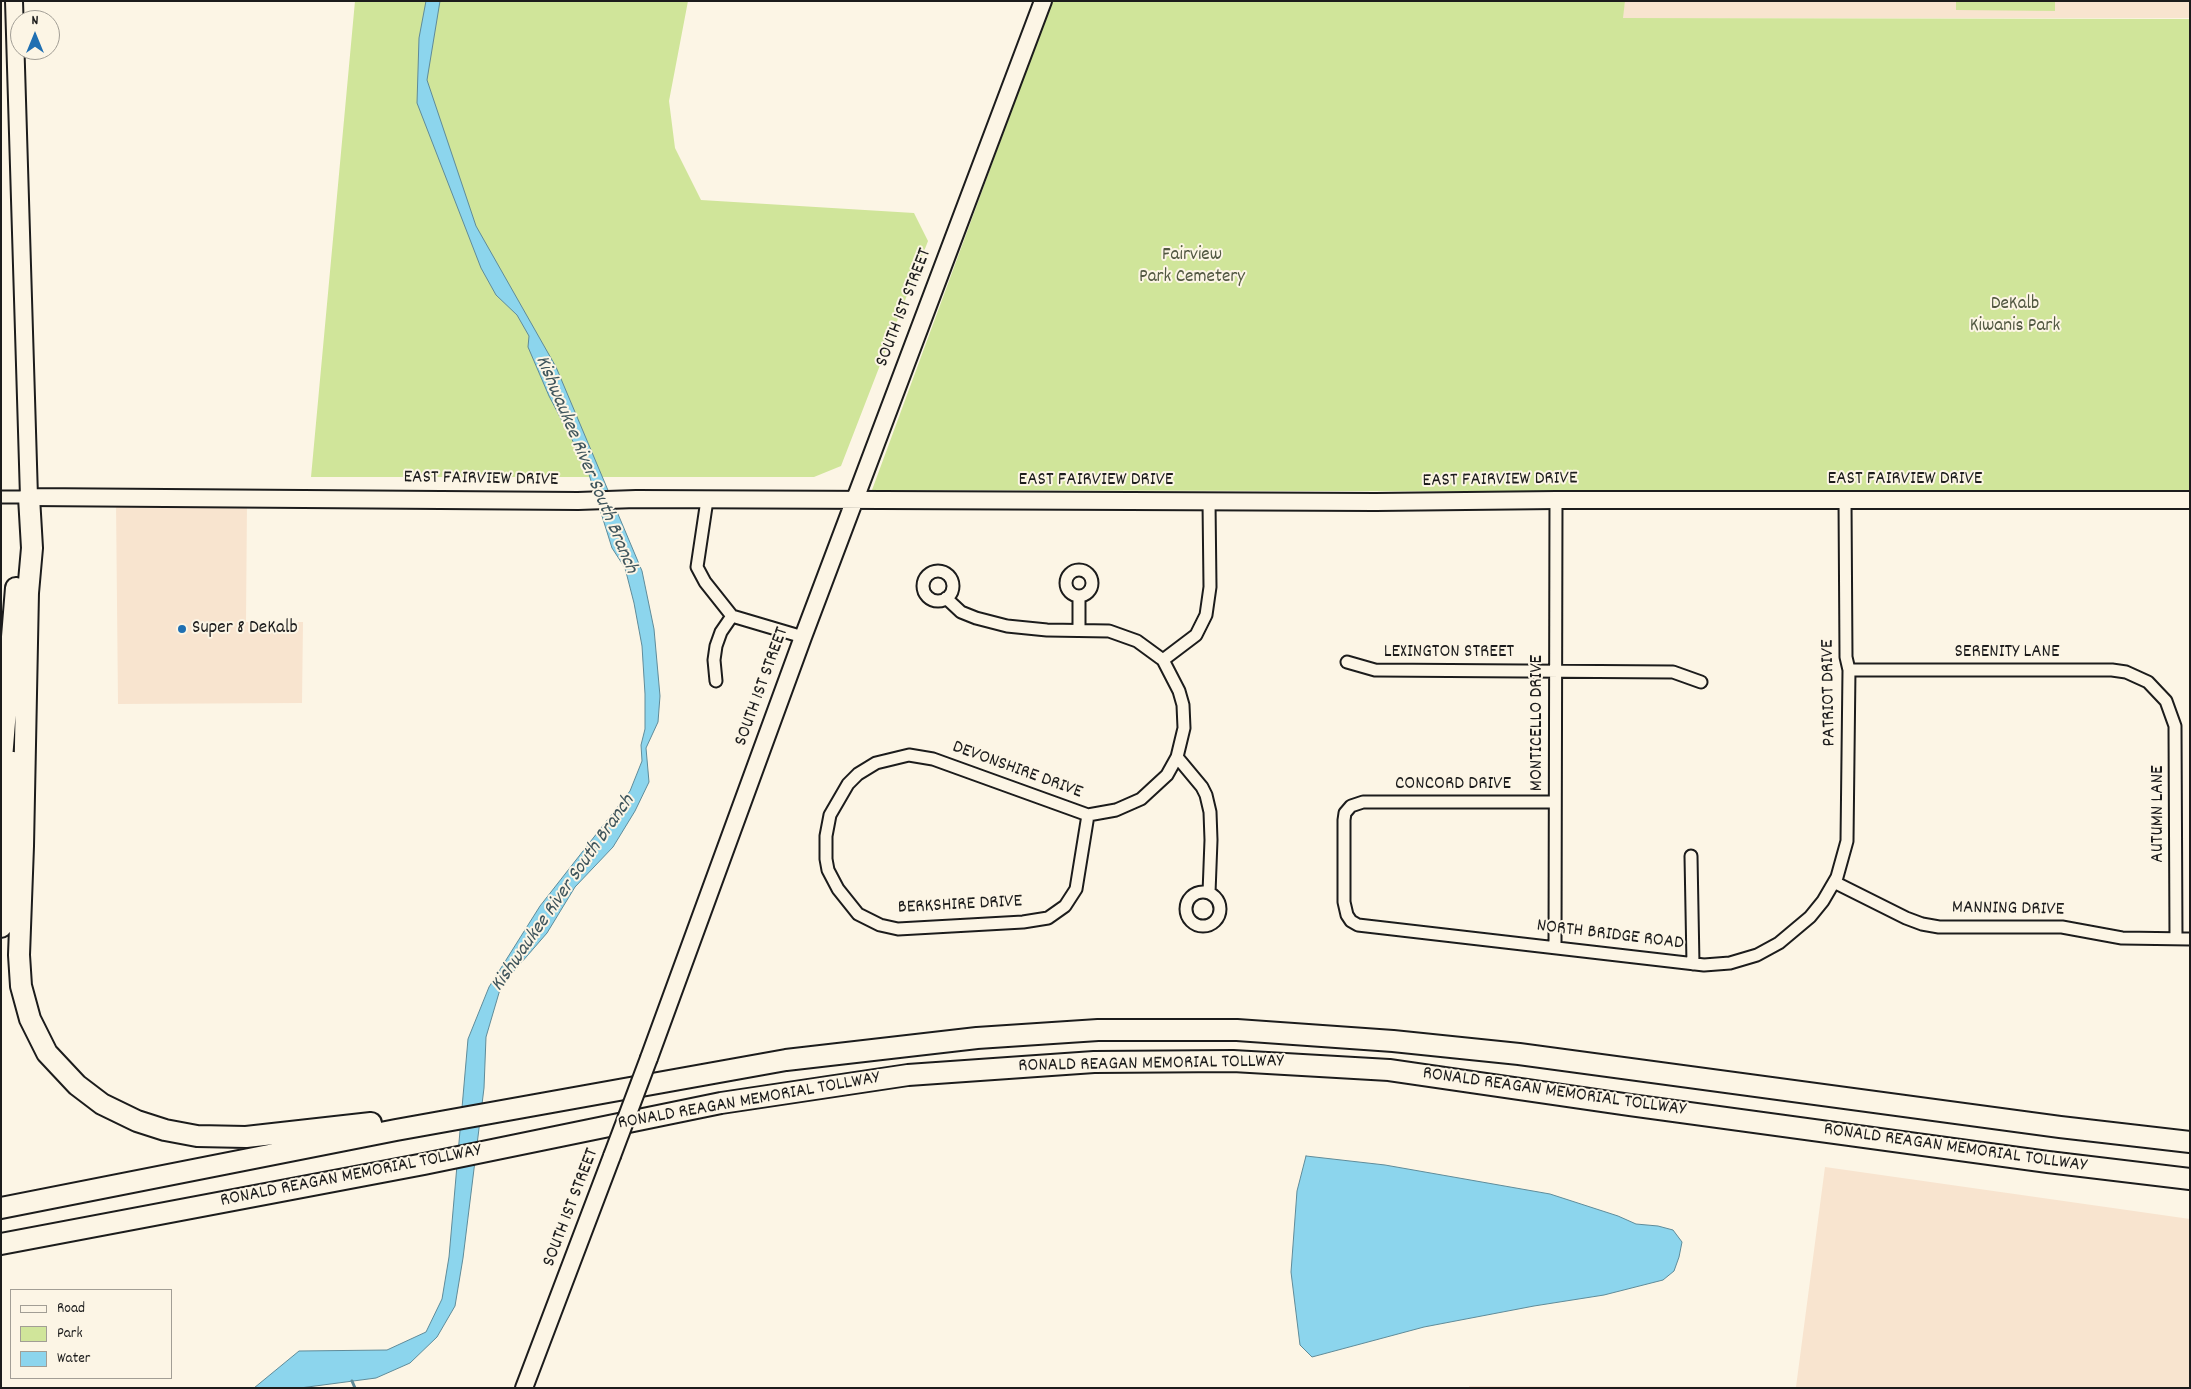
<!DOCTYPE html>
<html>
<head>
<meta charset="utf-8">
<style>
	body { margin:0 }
	#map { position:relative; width:2191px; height:1389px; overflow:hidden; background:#fcf5e5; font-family:Dekko,sans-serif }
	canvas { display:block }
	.frame { position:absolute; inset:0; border:2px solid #1c1c1c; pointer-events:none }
	.legend { position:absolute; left:10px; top:1289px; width:162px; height:90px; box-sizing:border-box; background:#fcf5e5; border:1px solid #a29e95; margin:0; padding:6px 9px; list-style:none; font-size:15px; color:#1c1c1c }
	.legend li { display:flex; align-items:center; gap:10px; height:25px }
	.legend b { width:25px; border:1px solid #a29e95 }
	.north { position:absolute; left:10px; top:10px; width:50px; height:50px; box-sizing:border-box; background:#fcf5e5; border:1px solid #a29e95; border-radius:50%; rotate:0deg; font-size:14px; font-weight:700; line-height:20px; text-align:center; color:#1c1c1c }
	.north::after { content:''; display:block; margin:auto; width:18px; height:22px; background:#1f6fb2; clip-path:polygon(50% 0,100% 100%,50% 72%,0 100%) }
</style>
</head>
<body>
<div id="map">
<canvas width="2191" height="1389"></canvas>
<div class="frame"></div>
<ul class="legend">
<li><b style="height:6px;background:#fcf5e5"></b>Road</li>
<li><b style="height:14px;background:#d0e59a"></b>Park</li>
<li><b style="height:14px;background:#8cd5ed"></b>Water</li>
</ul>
<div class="north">N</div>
</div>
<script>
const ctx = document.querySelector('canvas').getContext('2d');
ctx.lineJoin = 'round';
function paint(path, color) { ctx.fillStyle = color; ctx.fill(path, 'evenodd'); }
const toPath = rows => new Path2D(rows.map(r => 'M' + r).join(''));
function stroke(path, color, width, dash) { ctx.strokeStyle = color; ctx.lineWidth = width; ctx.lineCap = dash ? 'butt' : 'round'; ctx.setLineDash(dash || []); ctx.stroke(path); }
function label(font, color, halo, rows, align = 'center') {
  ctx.font = font + ' Dekko,sans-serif'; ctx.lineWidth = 4; ctx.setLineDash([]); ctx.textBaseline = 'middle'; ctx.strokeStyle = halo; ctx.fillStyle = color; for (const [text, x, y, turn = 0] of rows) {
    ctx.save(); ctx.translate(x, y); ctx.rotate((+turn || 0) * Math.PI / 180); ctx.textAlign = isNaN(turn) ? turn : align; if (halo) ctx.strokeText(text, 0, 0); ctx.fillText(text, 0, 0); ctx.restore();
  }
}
const built = toPath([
	[1625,1,2190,1,2190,18,1622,18],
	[116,502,247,502,246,622,303,622,302,703,118,704],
	[1825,1167,2190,1219,2190,1388,1469,1388,1469,1386,1796,1387]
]);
const green = toPath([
	[355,1,688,1,669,101,675,148,701,200,914,213,928,241,841,466,814,477,311,477],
	[1052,1,1625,1,1623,18,2190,19,2190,493,872,490],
	[1956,1,2055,1,2055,11,1956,10]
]);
const water = toPath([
	[426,1,440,1,427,80,476,226,556,367,642,571,654,629,660,696,658,722,646,748,649,782,635,811,613,847,575,887,547,933,501,986,486,1037,484,1088,463,1258,455,1306,437,1337,410,1363,376,1378,300,1388,254,1388,299,1351,387,1350,426,1332,442,1299,449,1257,468,1039,489,987,540,906,630,791,642,761,641,745,645,729,645,694,642,646,634,603,625,568,612,548,587,468,549,396,528,347,529,336,517,315,496,295,481,268,417,103,419,38,426,1],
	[1306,1156,1385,1165,1550,1194,1618,1216,1636,1224,1658,1226,1673,1230,1682,1242,1679,1257,1674,1271,1663,1280,1604,1295,1534,1306,1424,1327,1312,1357,1300,1345,1291,1272,1297,1191,1306,1156]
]);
const stream = toPath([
	[352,1381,355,1388]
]);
const street = toPath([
	[1,497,29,497],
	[707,500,697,567,705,582,732,616],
	'1066 583a13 13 0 1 1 26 0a13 13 0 1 1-26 0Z',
	'923 586a15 15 0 1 1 30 0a15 15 0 1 1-30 0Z',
	[946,598,961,612,976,618,1007,626,1047,630,1109,631,1137,641,1163,660,1179,691,1183,705,1184,728,1177,757,1167,775,1141,799,1116,810,1088,815,933,759,909,755,876,763,858,774,848,784,830,815,826,836,826,859,828,870,838,889,858,914,880,925,898,929,1023,922,1048,918,1065,906,1076,889,1088,815],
	[1079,630,1079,596],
	[1163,660,1196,635,1206,615,1210,587,1209,502],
	[1347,662,1375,670,1673,672,1701,682],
	[1849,670,2112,670,2126,672,2148,682,2166,701,2175,726,2176,939],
	[716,681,714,660,716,646,721,632,732,616,803,637],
	[1177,757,1202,787,1206,795,1210,812,1211,840,1209,893],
	[1555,802,1363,802,1351,806,1345,813,1344,820,1344,902,1347,915,1351,921,1358,925,1704,965,1730,963,1757,955,1779,943,1810,917,1823,901,1837,877,1847,841,1849,670,1846,657,1845,500],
	[1691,856,1693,964],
	[1834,882,1906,918,1922,924,1939,927,2062,927,2122,938,2190,939],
	'1186 909a17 17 0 1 1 34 0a17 17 0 1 1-34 0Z',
	[1555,947,1556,500]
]);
const secondary = toPath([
	[14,1,29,497,578,501,636,499,1376,502,1556,500,2190,500],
	[649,1058,803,637,1043,1],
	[524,1388,612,1156]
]);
const highway = toPath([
	[28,592,23,846,19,955,21,986,30,1019,47,1053,77,1085,102,1104,137,1121,165,1130,197,1136,246,1137,371,1123],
	[27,604,32,548,29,497],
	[1,771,16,588],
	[1,927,13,762],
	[1,1208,396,1130,786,1060,977,1038,1098,1030,1237,1030,1393,1041,1519,1054,2060,1127,2190,1142],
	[1,1244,424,1164,721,1103,908,1075,1094,1062,1233,1061,1389,1070,1630,1105,2048,1162,2190,1179]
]);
const secondaryBridge = toPath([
	[612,1156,649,1058]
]);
const markers = [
	[182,629,5,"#1f6fb2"]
];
const parkNames = [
	["Fairview",1192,256],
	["Park Cemetery",1192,278],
	["DeKalb",2015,305],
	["Kiwanis Park",2015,327]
];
const streetNames = [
	["SOUTH 1ST STREET",905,308,-69],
	["EAST FAIRVIEW DRIVE",481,480,1],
	["EAST FAIRVIEW DRIVE",1905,480],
	["EAST FAIRVIEW DRIVE",1096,481],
	["EAST FAIRVIEW DRIVE",1500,481,-1],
	["LEXINGTON STREET",1449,653],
	["SERENITY LANE",2007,653],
	["SOUTH 1ST STREET",763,687,-70],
	["PATRIOT DRIVE",1830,693,-91],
	["MONTICELLO DRIVE",1538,723,-90],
	["DEVONSHIRE DRIVE",1017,771,20],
	["CONCORD DRIVE",1453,785],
	["AUTUMN LANE",2159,814,-90],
	["BERKSHIRE DRIVE",960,906,-3],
	["MANNING DRIVE",2008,910,1],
	["NORTH BRIDGE ROAD",1610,936,7],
	["RONALD REAGAN MEMORIAL TOLLWAY",1151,1065,-1],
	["RONALD REAGAN MEMORIAL TOLLWAY",1554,1093,8],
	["RONALD REAGAN MEMORIAL TOLLWAY",749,1102,-10],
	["RONALD REAGAN MEMORIAL TOLLWAY",1955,1149,8],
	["RONALD REAGAN MEMORIAL TOLLWAY",351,1177,-11],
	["SOUTH 1ST STREET",572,1208,-69]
];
const poiNames = [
	["Super 8 DeKalb",192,629]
];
const waterNames = [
	["Kishwaukee River South Branch",585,465,67],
	["Kishwaukee River South Branch",564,894,-55]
];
paint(built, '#f8e4cf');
paint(green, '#d0e59a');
paint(water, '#8cd5ed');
stroke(water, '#5f8b99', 1);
stroke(stream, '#5f8b99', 3);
stroke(street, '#1c1c1c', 15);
stroke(secondary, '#1c1c1c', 20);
stroke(highway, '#1c1c1c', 24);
stroke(street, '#fcf5e5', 11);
stroke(secondary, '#fcf5e5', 16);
stroke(highway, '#fcf5e5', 20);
stroke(secondaryBridge, '#1c1c1c', 20, []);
stroke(secondaryBridge, '#fcf5e5', 16);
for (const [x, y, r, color] of markers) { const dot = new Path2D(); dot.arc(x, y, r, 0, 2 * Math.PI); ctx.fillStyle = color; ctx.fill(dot); stroke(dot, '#fcf5e5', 2); }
label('19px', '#525842', '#fcf5e5', parkNames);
label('19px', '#1c1c1c', '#fcf5e5', streetNames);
label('19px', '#1c1c1c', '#fcf5e5', poiNames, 'left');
label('italic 20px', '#3e545b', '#fcf5e5', waterNames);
</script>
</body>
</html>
